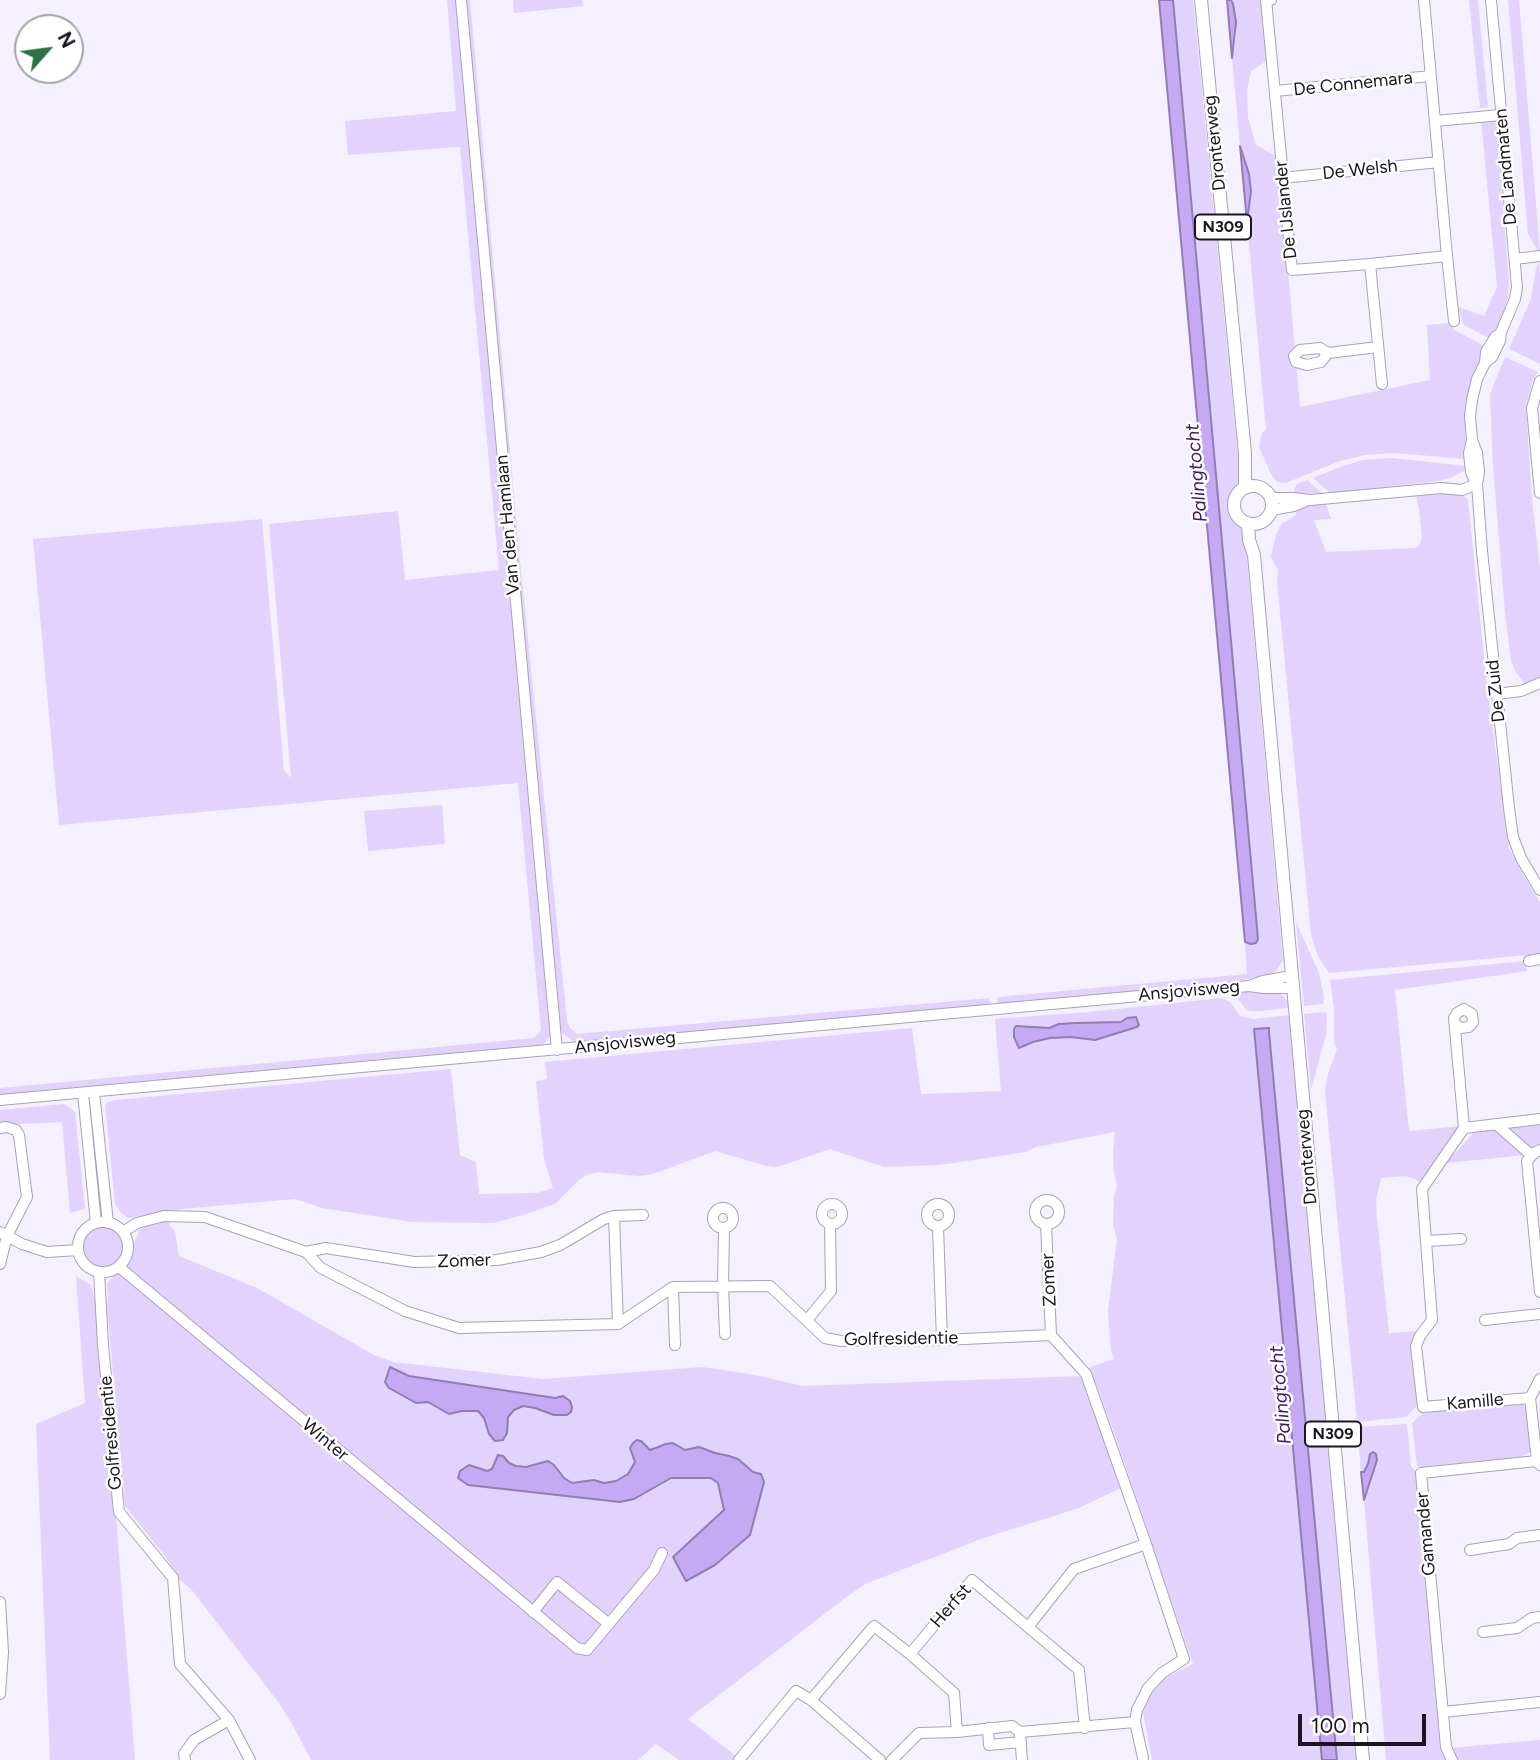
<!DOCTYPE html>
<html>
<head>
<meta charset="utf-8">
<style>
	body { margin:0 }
	#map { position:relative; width:1540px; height:1760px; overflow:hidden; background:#f4f0fd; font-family:Figtree,sans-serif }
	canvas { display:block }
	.north { position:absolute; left:14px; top:14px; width:70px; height:70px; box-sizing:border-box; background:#fff; border:2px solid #a3a2a5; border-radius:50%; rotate:62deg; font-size:19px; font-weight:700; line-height:28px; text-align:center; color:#19161e }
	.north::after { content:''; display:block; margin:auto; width:24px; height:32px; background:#287443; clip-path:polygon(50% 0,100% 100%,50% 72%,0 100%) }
	.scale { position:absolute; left:1298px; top:1714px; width:128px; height:32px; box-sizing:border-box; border:4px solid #19161e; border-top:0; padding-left:9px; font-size:21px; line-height:24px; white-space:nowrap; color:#19161e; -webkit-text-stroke:5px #fff; paint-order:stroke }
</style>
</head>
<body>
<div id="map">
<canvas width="1540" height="1760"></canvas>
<div class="north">N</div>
<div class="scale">100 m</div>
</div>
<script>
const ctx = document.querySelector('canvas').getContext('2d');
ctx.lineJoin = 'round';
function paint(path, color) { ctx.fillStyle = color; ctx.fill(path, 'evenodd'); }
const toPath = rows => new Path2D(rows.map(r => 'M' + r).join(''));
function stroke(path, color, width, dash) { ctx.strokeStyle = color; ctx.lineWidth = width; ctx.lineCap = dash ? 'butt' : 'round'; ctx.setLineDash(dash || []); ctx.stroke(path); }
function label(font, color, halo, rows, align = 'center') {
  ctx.font = font + ' Figtree,sans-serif'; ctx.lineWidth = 5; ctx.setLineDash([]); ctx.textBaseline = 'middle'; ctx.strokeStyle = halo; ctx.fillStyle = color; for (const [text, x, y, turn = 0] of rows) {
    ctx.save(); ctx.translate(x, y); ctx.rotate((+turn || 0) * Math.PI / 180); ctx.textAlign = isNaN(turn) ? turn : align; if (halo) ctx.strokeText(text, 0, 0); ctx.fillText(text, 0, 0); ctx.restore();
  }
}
const green = toPath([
	[447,0,457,0,551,1036,543,1044,536,1047,0,1096,0,1088,534,1038,541,1030,518,783,59,825,33,539,262,519,284,770,291,778,269,524,398,511,405,580,499,570,460,147,348,155,345,121,456,111],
	[463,0,470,0,519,552,567,1021,570,1028,577,1034,989,998,990,1005,576,1043,562,1033,559,1025],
	[513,0,582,0,583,6,514,13],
	[1173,0,1193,0,1240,477,1239,484,1229,500,1229,507,1232,517,1241,527,1245,536,1283,960,1277,970,1273,973,1264,976,1238,981,998,1004,997,997,1247,974,1245,942,1248,944,1258,939],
	[1231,0,1262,0,1268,60,1251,71,1247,90,1248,118,1256,145,1278,157,1300,407,1430,380,1427,325,1452,323,1454,330,1486,347,1472,378,1465,403,1466,459,1394,453,1365,455,1340,461,1286,483,1277,482,1271,474,1259,447,1262,433,1266,430,1247,222,1251,191,1249,174,1240,146,1232,58,1236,36],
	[1469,0,1478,0,1488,107,1480,108],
	[1508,0,1519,0,1540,251,1538,251,1528,234],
	[1496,119,1509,284,1508,298,1499,323,1492,337,1487,337,1464,325,1458,307,1484,316,1497,287,1481,120],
	[1539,262,1540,277,1540,364,1509,349,1531,299,1536,268],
	[1505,357,1538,372,1533,379,1526,407,1532,499,1540,568,1540,677,1525,684,1515,671,1511,661,1505,613,1493,466,1490,394],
	[1392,458,1466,466,1466,470,1450,478,1438,481,1336,493,1329,492,1313,478,1340,467,1363,460],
	[1307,480,1322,493,1294,494,1294,489,1297,484],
	[1455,493,1462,495,1468,500,1487,686,1509,848,1523,875,1540,902,1540,954,1329,973,1318,956,1311,935,1277,582,1278,569,1274,564,1271,556,1276,535,1282,523,1292,518,1296,515,1296,506,1326,504,1331,519,1314,520,1326,552,1415,548,1420,545,1422,537,1419,509,1416,496],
	[442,805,445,844,368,851,364,811],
	[1296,922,1319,973,1324,997,1323,1004,1304,1006],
	[1525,961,1527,971,1395,990,1409,1131,1461,1126,1421,1183,1415,1179,1405,1176,1381,1178,1376,1199,1377,1218,1389,1333,1419,1331,1421,1402,1406,1417,1357,1422,1325,1091,1328,1074,1337,1049,1334,1043,1334,1008,1330,980],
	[1228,991,1272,991,1279,992,1288,1002,1288,1008,1261,1011,1250,1011,1244,1007,1237,998],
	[1222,998,1230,1002,1240,1016,1253,1019,1289,1015,1358,1760,1337,1760,1254,1029,1322,1760,1152,1760,1143,1712,1150,1696,1161,1680,1193,1664,1115,1435,1100,1394,1087,1370,1093,1366,1114,1359,1111,1351,1108,1311,1117,1239,1113,1225,1114,1197,1117,1186,1114,1173,1113,1154,1115,1132,1036,1147,1026,1152,940,1165,884,1167,830,1149,778,1167,767,1166,715,1151,653,1174,639,1176,597,1172,587,1175,579,1180,555,1204,523,1215,493,1223,412,1222,322,1208,295,1199,181,1209,128,1218,120,1212,115,1204,105,1105,108,1102,116,1100,451,1069,460,1155,476,1162,479,1194,537,1193,553,1188,544,1159,536,1081,547,1079,545,1062,912,1028,921,1094,1001,1091,995,1019,1089,1012],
	[1136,1017,1137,1027,1095,1040,1071,1037,1050,1038,1018,1048,1016,1026,1049,1028,1059,1024,1121,1022,1127,1018],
	[1326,1012,1327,1022,1326,1035,1311,1089,1304,1014],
	[64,1104,75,1112,85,1209,70,1213,62,1122,0,1125,0,1110],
	[1540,1122,1540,1147,1532,1149,1504,1127],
	[1491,1128,1526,1155,1446,1163,1476,1130],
	[159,1221,162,1222,168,1221,170,1226,175,1231,179,1256,257,1288,374,1355,393,1362,543,1379,702,1367,755,1375,803,1386,1083,1376,1125,1486,1079,1508,981,1539,865,1584,845,1598,688,1719,741,1760,679,1760,656,1744,638,1760,311,1760,292,1724,279,1703,191,1589,181,1581,165,1556,125,1506,107,1306,108,1297,107,1284,126,1260,139,1232,138,1230],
	'83 1247a20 20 0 1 1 40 0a20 20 0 1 1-40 0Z',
	[76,1276,91,1285,96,1303,116,1517,135,1760,50,1760,36,1424,85,1403],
	[1522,1401,1527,1411,1530,1452,1520,1457,1431,1466,1423,1468,1417,1466,1412,1423,1426,1410],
	[1407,1424,1411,1466,1416,1472,1417,1476,1440,1748,1446,1760,1386,1760,1364,1500,1377,1460,1368,1464,1363,1473,1361,1472,1357,1427],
	[1540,1740,1540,1760,1453,1760,1449,1748]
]);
const water = toPath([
	[1159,0,1173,0,1258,939,1256,943,1251,944,1245,942,1159,0],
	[1227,0,1231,0,1233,4,1236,22,1232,58,1227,0],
	[1240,146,1249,174,1251,191,1247,222,1240,146],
	[1136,1017,1139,1025,1137,1027,1095,1040,1071,1037,1050,1038,1033,1042,1019,1048,1014,1037,1014,1029,1016,1026,1049,1028,1059,1024,1076,1023,1121,1022,1127,1018,1136,1017],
	[1269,1028,1269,1032,1337,1760,1322,1760,1254,1029,1269,1028],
	[390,1367,409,1376,555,1398,563,1396,570,1401,572,1407,571,1412,567,1415,554,1415,535,1408,523,1406,514,1410,508,1417,507,1433,503,1440,495,1441,489,1434,484,1418,478,1411,462,1411,449,1414,428,1402,416,1403,389,1388,385,1382,390,1367],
	[637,1440,641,1441,650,1450,666,1444,673,1443,685,1450,699,1447,715,1453,729,1456,738,1459,753,1472,761,1474,764,1482,750,1535,715,1565,686,1581,673,1557,724,1510,718,1483,711,1478,671,1478,634,1499,620,1502,468,1485,458,1478,460,1471,469,1465,487,1471,492,1469,498,1455,503,1456,509,1463,516,1466,526,1467,548,1461,554,1465,564,1478,572,1483,594,1480,604,1483,616,1481,628,1474,635,1462,630,1448,633,1443,637,1440],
	[1373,1452,1376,1454,1377,1460,1364,1500,1361,1472,1364,1472,1368,1464,1370,1454,1373,1452]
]);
const minor = toPath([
	[461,0,557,1050],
	[1271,0,1266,0,1292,270,1370,264,1447,256],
	[1424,0,1447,256,1454,321],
	[1275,91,1431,76],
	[1435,121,1501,115],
	[1282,178,1439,162],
	[1515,259,1540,256],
	[1370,264,1382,384],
	[1328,353,1321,362,1307,365,1296,362,1294,356,1300,350,1320,348,1328,353,1378,347],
	[1485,363,1492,357,1500,341,1501,332,1515,299,1517,287,1491,0],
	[1540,381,1532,408,1540,493],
	[1472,440,1477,453,1478,462,1479,472,1477,484,1482,551,1509,808,1513,837,1521,858,1540,890],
	[1476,484,1471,472,1469,453,1472,440,1470,416,1472,400,1477,379,1485,363,1486,352,1496,336],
	[1271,498,1293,498,1310,500,1441,488,1462,490,1477,484],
	[1271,510,1294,506,1306,501],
	[1496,694,1521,691,1540,683],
	[1529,961,1540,959],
	[1252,985,1263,981,1291,976],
	[1455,1023,1460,1028,1469,1027,1473,1022,1472,1014,1464,1009,1457,1013,1454,1018,1464,1128],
	[94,1092,108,1223],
	[83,1093,96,1223],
	[0,1100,1249,986,1264,988,1292,988],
	[1496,1124,1531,1155],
	[0,1128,6,1127,16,1130,19,1135,27,1197,7,1236,0,1264],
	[1540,1150,1534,1153,1527,1161,1540,1292],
	'1035 1212a12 12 0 1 1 24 0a12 12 0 1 1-24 0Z',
	'822 1214a10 10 0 1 1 20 0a10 10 0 1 1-20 0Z',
	'927 1215a11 11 0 1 1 22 0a11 11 0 1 1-22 0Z',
	'713 1218a10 10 0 1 1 20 0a10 10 0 1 1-20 0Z',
	[614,1216,618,1324],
	'78 1247a25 25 0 1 1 50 0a25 25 0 1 1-50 0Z',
	[1046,1225,1051,1335],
	[938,1226,942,1340],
	[724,1228,723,1285,725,1334],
	[0,1232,22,1244,47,1252,78,1250],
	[123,1232,137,1223,164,1216,205,1217,306,1252,321,1268,405,1311,459,1328,618,1324,673,1287,770,1286,825,1338,841,1341,942,1340,1051,1335,1086,1374,1146,1544,1184,1659,1162,1673,1148,1688,1137,1710,1135,1722,1143,1758],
	[1426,1241,1461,1239],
	[306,1252,326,1248,414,1262,497,1260,541,1252,560,1245,604,1219,614,1216,643,1215],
	[119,1267,577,1648,587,1650,654,1570,662,1553],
	[99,1272,103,1345,119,1512,173,1578,180,1664,229,1720,250,1760],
	[673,1287,675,1345],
	[807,1320,831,1291,830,1224],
	[1485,1320,1540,1314],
	[1540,1379,1530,1398,1537,1461,1540,1465],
	[1530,1398,1423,1407,1416,1346,1420,1336,1432,1320,1422,1189,1464,1128,1540,1119],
	[1470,1550,1509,1544,1517,1538,1540,1535],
	[0,1602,3,1652,0,1694],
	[533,1612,557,1582,609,1624],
	[1028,1627,1074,1569,1146,1544],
	[1483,1632,1517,1628,1532,1618,1540,1617],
	[910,1654,954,1693,957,1732],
	[811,1700,880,1760],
	[1443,1712,1540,1702],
	[988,1728,989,1745,1021,1742],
	[1020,1735,1022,1760],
	[185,1760,184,1754,194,1740,229,1720],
	[739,1760,796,1691,811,1700,874,1626,910,1654,972,1580,1079,1670,1085,1728],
	[892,1760,919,1733,957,1732,1012,1726,1020,1732,1135,1722],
	[1452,1760,1446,1747,1421,1473,1537,1461]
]);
const major = toPath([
	[1201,0,1245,453,1245,487],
	'1234 505a19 19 0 1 1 38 0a19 19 0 1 1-38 0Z',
	[1248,524,1249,540,1254,555,1363,1760]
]);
const shields = [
	[1223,227,56],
	[1333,1434,56]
];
const shieldNames = [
	["N309",1223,227],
	["N309",1333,1434]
];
const streetNames = [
	["De Connemara",1353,84,-6],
	["Dronterweg",1215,143,-96],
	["De Landmaten",1506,167,-95],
	["De Welsh",1360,170,-6],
	["De IJslander",1286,210,-96],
	["Van den Hamlaan",508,525,-95],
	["De Zuid",1496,691,-96],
	["Ansjovisweg",1189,991,-5],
	["Ansjovisweg",625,1043,-6],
	["Dronterweg",1307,1157,-95],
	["Zomer",464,1261,-2],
	["Zomer",1049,1280,-93],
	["Golfresidentie",901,1339,-1],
	["Kamille",1475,1402,-5],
	["Golfresidentie",111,1433,-95],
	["Winter",325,1440,40],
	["Gamander",1426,1534,-95],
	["Herfst",951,1606,-49]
];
const waterNames = [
	["Palingtocht",1197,473,-95],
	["Palingtocht",1281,1395,-95]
];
paint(green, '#e2d2fe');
paint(water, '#c5a9f2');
stroke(water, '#917db2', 2);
stroke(minor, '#a9a2b6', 12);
stroke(major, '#a9a2b6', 14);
stroke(minor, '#fff', 10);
stroke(major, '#fff', 12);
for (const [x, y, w] of shields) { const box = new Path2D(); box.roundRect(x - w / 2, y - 12.5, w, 25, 5); ctx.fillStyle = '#fff'; ctx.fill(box); stroke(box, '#19161e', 2); }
label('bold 16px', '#19161e', null, shieldNames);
label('18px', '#19161e', '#fff', streetNames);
label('italic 19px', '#401769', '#fff', waterNames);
</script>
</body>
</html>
